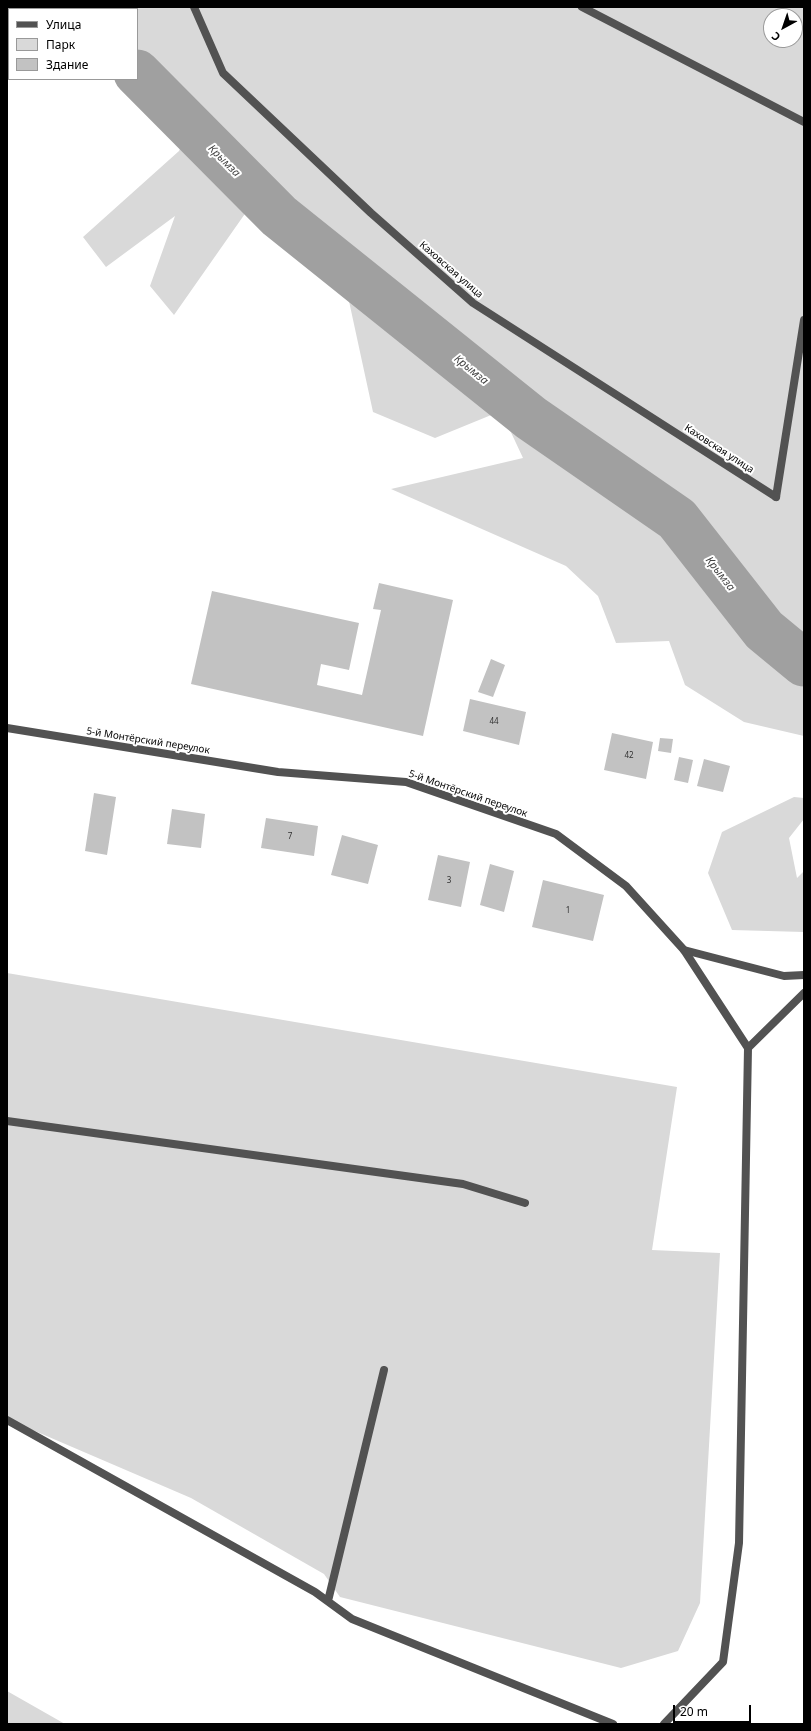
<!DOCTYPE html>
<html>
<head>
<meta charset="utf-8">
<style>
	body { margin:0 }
	#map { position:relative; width:811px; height:1731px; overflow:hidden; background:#fff; font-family:"Noto Sans",sans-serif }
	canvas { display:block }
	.frame { position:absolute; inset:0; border:8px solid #000; pointer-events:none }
	.legend { position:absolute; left:8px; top:8px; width:130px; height:72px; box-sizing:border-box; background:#fff; border:1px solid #999; margin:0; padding:5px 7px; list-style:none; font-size:12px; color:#000 }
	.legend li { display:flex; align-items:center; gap:8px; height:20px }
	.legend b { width:20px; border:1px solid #999 }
	.north { position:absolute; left:763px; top:8px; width:40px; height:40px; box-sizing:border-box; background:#fff; border:1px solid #999; border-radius:50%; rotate:220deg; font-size:11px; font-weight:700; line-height:16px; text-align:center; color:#000 }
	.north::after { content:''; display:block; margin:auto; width:14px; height:18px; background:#000; clip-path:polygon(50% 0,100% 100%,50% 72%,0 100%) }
	.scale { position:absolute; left:673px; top:1705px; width:78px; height:18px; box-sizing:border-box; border:2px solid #000; border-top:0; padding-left:5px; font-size:12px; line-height:14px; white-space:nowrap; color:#000; -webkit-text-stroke:3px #fff; paint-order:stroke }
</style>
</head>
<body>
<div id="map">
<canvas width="811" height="1731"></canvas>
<div class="frame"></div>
<ul class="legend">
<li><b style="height:5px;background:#525252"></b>Улица</li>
<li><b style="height:11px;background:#d9d9d9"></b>Парк</li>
<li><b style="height:11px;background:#c2c2c2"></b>Здание</li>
</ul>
<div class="north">С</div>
<div class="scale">20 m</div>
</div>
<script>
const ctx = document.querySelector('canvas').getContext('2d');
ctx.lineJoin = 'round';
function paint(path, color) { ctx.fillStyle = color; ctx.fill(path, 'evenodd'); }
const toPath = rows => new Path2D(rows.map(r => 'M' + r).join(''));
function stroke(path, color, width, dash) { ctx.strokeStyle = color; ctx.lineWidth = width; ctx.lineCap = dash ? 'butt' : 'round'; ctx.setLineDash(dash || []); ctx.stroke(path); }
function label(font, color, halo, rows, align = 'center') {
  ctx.font = font + ' "Noto Sans",sans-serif'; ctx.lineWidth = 4; ctx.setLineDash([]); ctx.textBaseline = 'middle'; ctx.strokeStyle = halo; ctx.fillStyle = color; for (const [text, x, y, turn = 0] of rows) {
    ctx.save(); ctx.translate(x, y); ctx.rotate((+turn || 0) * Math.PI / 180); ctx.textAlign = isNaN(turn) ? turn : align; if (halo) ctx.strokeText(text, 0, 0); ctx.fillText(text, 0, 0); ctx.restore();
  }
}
const green = toPath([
	[77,7,804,7,804,736,744,722,685,685,669,641,616,643,598,596,566,566,391,489,523,458,501,411,435,438,373,412,339,255,249,208,174,315,150,286,175,216,106,267,83,237,179,151,196,114,149,79,137,76,137,9,77,9],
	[771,16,795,16,795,40,771,40],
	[794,797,804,798,804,819,789,838,797,878,804,871,804,932,732,930,708,873,722,832],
	[7,973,677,1087,652,1250,720,1253,700,1603,678,1651,621,1668,340,1597,324,1574,191,1498,7,1419],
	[7,1691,65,1724,7,1724]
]);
const river = toPath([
	[71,7,73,9],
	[137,73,279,216,531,418,677,519,764,630,804,663]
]);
const building = toPath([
	[379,583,453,600,423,736,191,684,212,591,359,623,349,670,321,664,317,685,362,695,381,610,373,609],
	[491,659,505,665,493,697,478,692],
	[470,699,526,712,519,745,463,731],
	[612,733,653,742,646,779,604,770],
	[660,738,673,739,671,753,658,751],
	[679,757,693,760,688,783,674,780],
	[704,759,730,766,723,792,697,786],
	[94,793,116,797,107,855,85,851],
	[172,809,205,814,201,848,167,844],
	[266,818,318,826,314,856,261,848],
	[342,835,378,845,368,884,331,875],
	[438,855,470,862,461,907,428,900],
	[490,864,514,871,504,912,480,905],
	[543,880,604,895,593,941,532,927]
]);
const service = toPath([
	[582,7,804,122],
	[776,497,804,320],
	[684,950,748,1048],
	[7,1121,463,1184,525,1203],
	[7,1420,315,1592,352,1619,613,1724],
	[328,1601,384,1370],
	[664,1724,723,1662,739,1543,748,1048,804,993]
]);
const minor = toPath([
	[194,7,223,73,371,213,473,303,776,497],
	[7,728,278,772,406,782,556,834,626,886,684,950,784,976,804,975]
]);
const numberNames = [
	["44",494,722],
	["42",629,756],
	["7",290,837],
	["3",449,881],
	["1",568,911]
];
const streetNames = [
	["Каховская улица",451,270,41],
	["Каховская улица",719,449,33],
	["5-й Монтёрский переулок",148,741,9],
	["5-й Монтёрский переулок",468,794,19]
];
const waterNames = [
	["Крымза",224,161,45],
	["Крымза",471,370,39],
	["Крымза",720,574,52]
];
paint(green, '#d9d9d9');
stroke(river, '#a0a0a0', 47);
paint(building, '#c2c2c2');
stroke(service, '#525252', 8);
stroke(minor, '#525252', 8);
label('8px', '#303030', null, numberNames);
label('10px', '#000', '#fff', streetNames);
label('italic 11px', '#414141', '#fff', waterNames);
</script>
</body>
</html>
